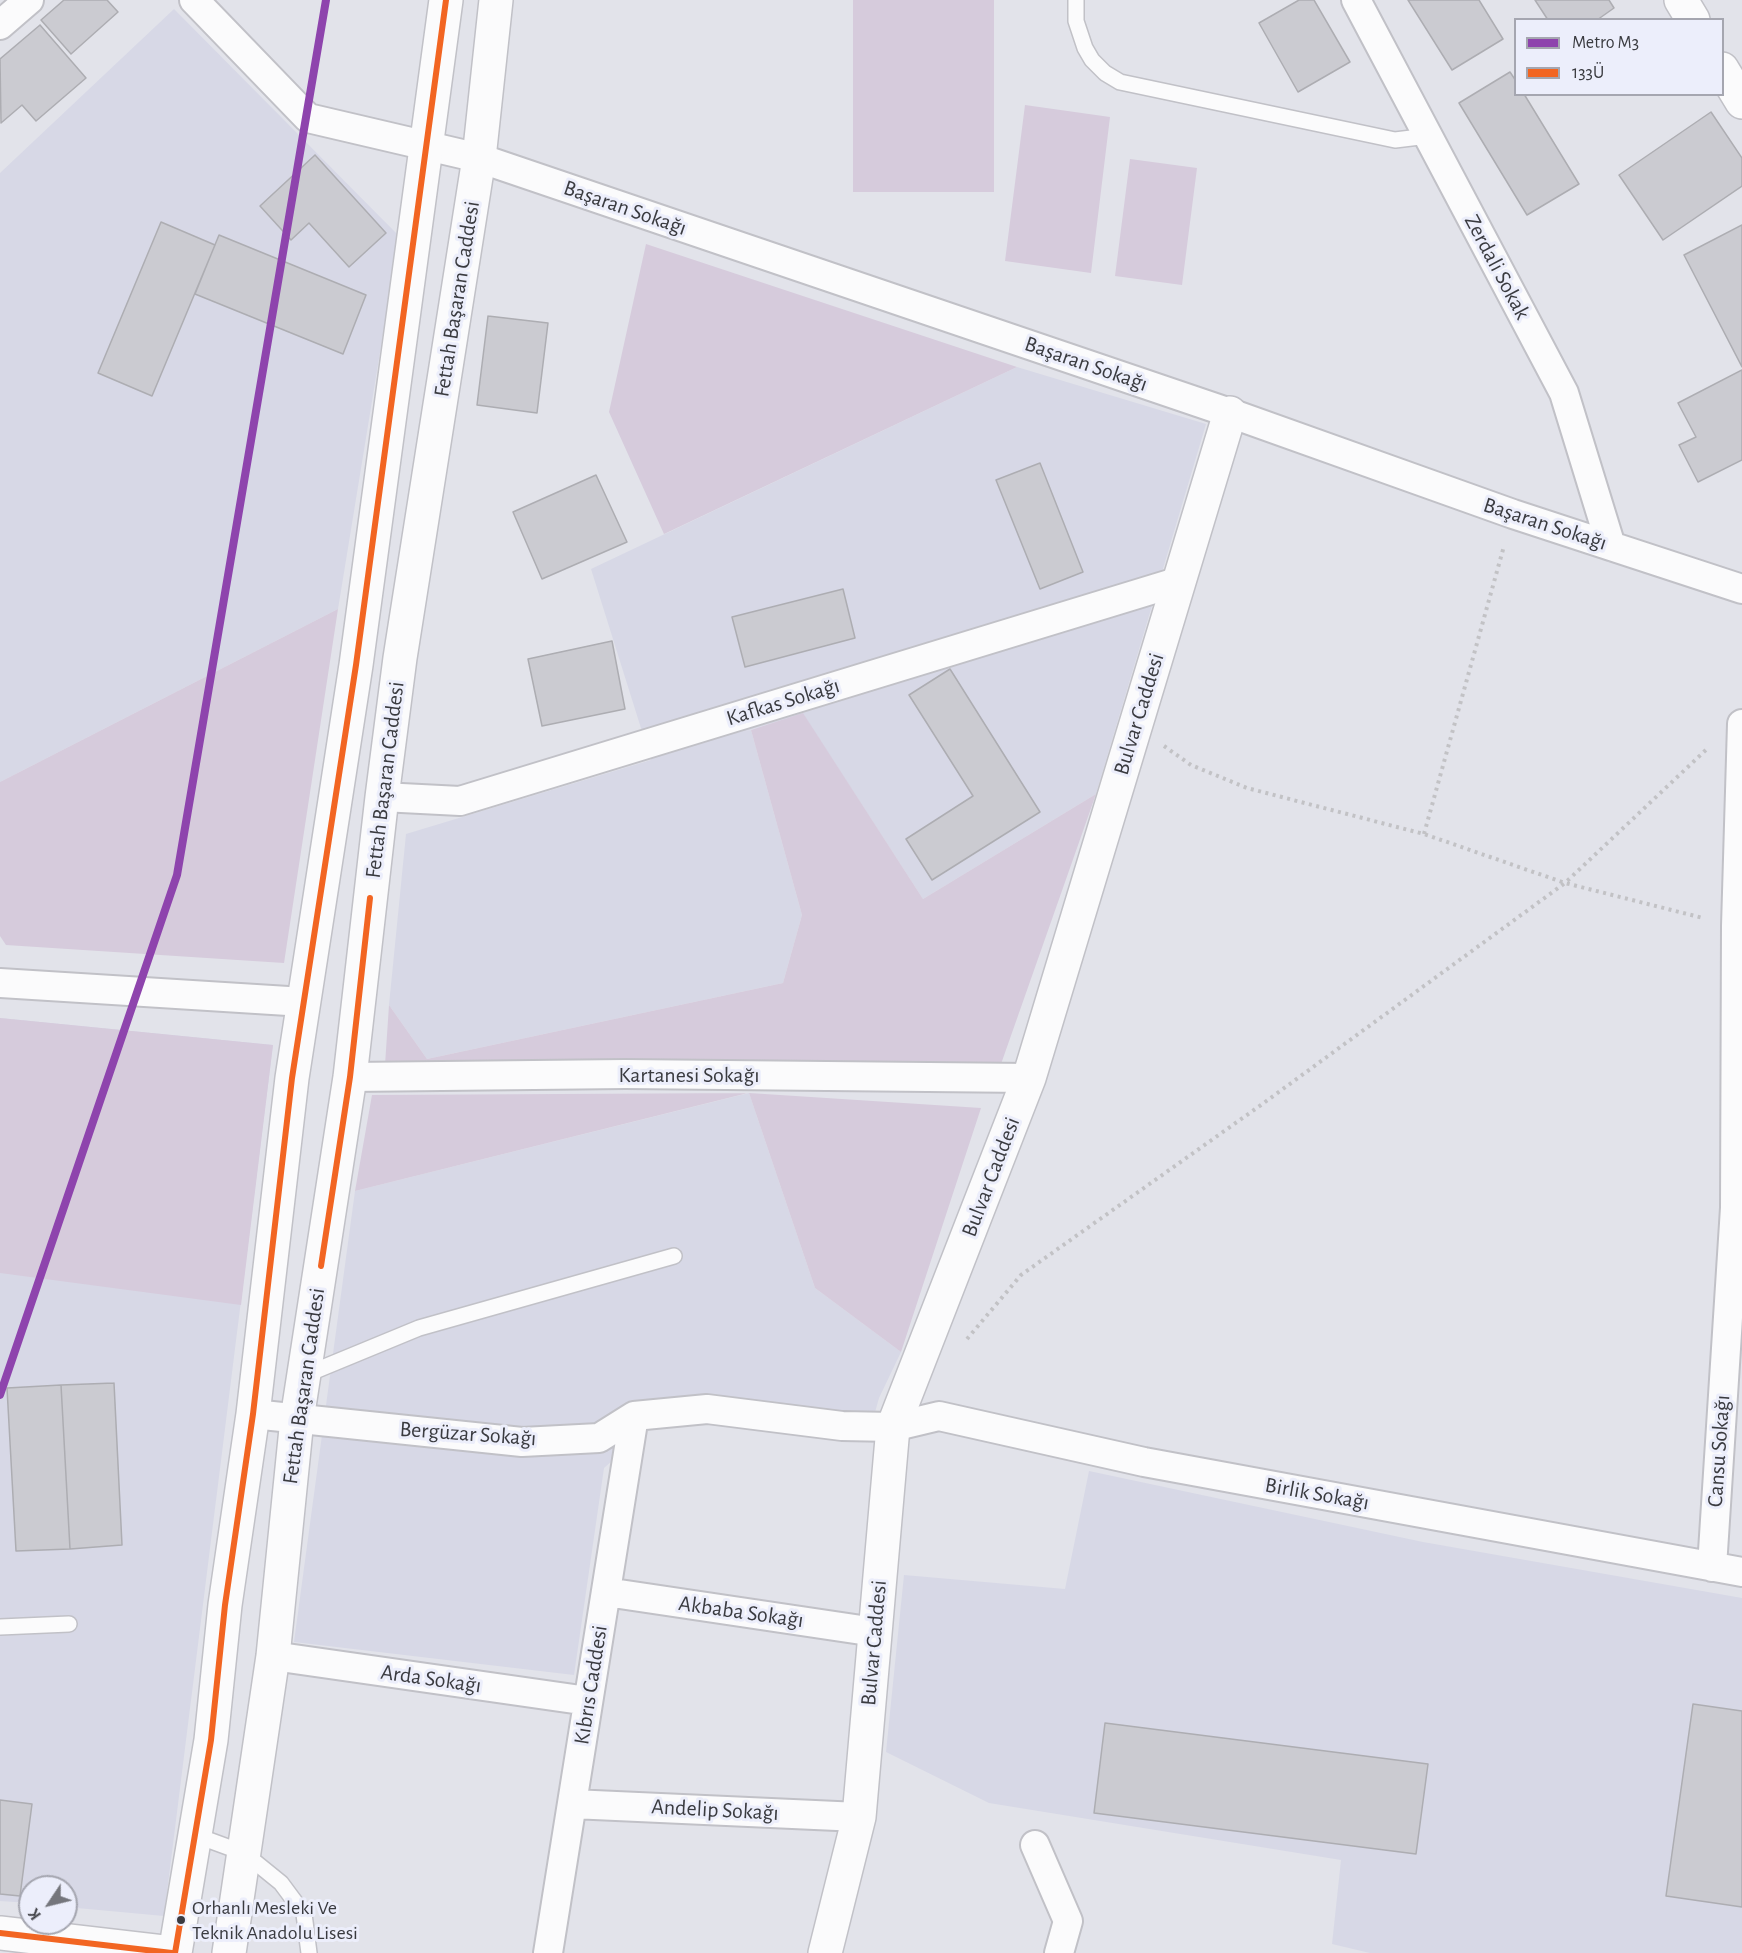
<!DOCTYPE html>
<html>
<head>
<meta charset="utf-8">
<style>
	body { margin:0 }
	#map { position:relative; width:1742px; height:1953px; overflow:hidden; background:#e2e3ea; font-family:"Alegreya Sans",sans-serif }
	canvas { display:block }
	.legend { position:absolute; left:1514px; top:18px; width:210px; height:78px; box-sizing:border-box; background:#eceefb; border:2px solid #a5a6b0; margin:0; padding:8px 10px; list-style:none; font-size:18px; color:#3a3b40 }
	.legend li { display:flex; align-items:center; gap:12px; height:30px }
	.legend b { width:30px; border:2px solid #a5a6b0 }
	.north { position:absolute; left:18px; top:1875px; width:60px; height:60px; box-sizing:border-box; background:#eceefb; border:2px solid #a5a6b0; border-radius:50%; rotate:235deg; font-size:16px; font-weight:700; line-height:24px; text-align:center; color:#3a3b40 }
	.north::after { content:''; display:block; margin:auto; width:21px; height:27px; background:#75767c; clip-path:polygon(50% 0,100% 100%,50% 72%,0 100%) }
</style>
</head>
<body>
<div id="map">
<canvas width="1742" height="1953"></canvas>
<ul class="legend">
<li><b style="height:8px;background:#8e44ad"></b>Metro M3</li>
<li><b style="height:8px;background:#f26522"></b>133Ü</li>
</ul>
<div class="north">K</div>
</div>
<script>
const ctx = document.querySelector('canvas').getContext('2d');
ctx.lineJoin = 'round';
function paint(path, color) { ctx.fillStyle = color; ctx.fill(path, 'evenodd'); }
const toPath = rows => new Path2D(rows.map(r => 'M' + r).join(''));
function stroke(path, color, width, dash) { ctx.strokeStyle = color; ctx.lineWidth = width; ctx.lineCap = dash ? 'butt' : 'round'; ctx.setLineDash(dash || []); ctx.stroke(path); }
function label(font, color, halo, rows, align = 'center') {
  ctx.font = font + ' "Alegreya Sans",sans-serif'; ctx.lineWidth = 6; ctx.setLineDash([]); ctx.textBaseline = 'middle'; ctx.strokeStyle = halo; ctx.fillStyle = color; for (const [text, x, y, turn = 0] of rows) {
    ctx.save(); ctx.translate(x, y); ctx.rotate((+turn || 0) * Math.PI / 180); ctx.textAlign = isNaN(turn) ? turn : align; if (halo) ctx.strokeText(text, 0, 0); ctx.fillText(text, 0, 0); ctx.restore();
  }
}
const built = toPath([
	[174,9,399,236,338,609,0,782,0,173],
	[1017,367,1206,424,1096,794,923,899,803,714,743,732,751,730,802,915,783,983,427,1059,389,1005,406,834,651,760,591,569],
	[0,1018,273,1045,164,1916,66,1907,66,1887,30,1887,30,1903,0,1901],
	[749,1093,815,1288,901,1352,879,1398,867,1441,719,1421,649,1428,604,1468,574,1675,294,1642,355,1191],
	[1089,1471,1423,1542,1742,1598,1742,1953,1370,1953,1332,1944,1341,1860,989,1803,886,1752,904,1575,1065,1589]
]);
const green = toPath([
	[853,0,994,0,994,192,853,192],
	[1025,105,1110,117,1091,273,1005,261],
	[1130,159,1197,168,1182,285,1115,276],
	[646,244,1017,367,664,534,609,412],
	[338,609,284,963,6,945,0,936,0,782],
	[803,713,923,899,1096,794,1001,1064,741,1060,385,1065,389,1005,427,1059,783,983,802,915,751,730],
	[0,1018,273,1045,241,1305,0,1273],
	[749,1093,748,1093,355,1191,372,1095,749,1093,981,1108,901,1352,815,1288]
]);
const building = toPath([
	[64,0,107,0,118,12,71,54,41,20,64,0],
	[1299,0,1314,0,1350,62,1298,92,1259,23,1299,0],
	[1408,0,1479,0,1503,39,1452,70,1408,0],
	[1535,0,1609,0,1614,8,1597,20,1548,20,1535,0],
	[40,25,86,78,36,121,22,105,1,123,0,59,40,25],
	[1510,72,1516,81,1516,94,1524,94,1579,184,1527,215,1459,103,1510,72],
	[1711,112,1742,158,1742,186,1663,240,1619,175,1711,112],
	[315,155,386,233,349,267,309,223,291,240,260,206,315,155],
	[161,222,215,245,152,396,98,373,161,222],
	[1742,225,1742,367,1684,255,1742,225],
	[219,235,366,295,343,354,195,294,219,235],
	[488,316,548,323,537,413,477,405,488,316],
	[1742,370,1742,460,1698,482,1679,445,1696,437,1678,403,1742,370],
	[1040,463,1083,572,1040,589,996,480,1040,463],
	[596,475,627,542,542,579,513,512,596,475],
	[843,589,855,638,745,667,732,617,843,589],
	[612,641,625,709,542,726,528,659,612,641],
	[950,669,1040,812,932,880,906,839,973,796,909,695,950,669],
	[114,1383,122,1545,70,1549,61,1385,114,1383],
	[61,1385,70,1549,16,1551,7,1388,61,1385],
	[1693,1704,1742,1711,1742,1907,1666,1896,1693,1704],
	[1105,1723,1428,1764,1416,1854,1094,1813,1105,1723],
	[0,1800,32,1804,20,1896,0,1894,0,1800]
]);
const path = toPath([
	[1164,746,1191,765,1247,788,1424,834,1565,883,1703,918],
	[1424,834,1504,546],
	[967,1339,1021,1275,1261,1105,1565,883,1709,747]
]);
const service = toPath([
	[1076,0,1076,21,1085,48,1092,60,1105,73,1120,82,1395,140,1428,136],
	[305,1375,419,1328,674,1256],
	[0,1627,69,1624],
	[195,1835,244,1853,281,1883,304,1914,309,1953]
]);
const minor = toPath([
	[194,0,308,118,479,158,1230,413,1513,514,1742,589],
	[1356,0,1564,393,1611,546],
	[0,25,29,0],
	[382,797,460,801,1180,581],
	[0,983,304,1002],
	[350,1077,625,1074,1029,1078],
	[253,1414,522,1442,599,1438,634,1416,707,1409,842,1426,893,1427,939,1416,1144,1462,1742,1572],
	[1712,1567,1735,1208,1736,926,1742,724],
	[606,1592,875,1632],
	[273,1656,588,1701],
	[572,1804,859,1817],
	[1035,1845,1068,1921,1059,1953],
	[548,1953,634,1416]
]);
const tertiary = toPath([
	[1681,0,1693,20],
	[1722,69,1742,102],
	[0,1933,172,1953],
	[825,1953,859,1817,893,1427,1029,1078,1230,413]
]);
const primary = toPath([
	[175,1953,211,1740,225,1605,253,1414,292,1078,356,665,446,0],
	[229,1953,273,1656,297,1419,350,1077,382,797,400,658,479,158,496,0]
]);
const bus1 = toPath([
	[321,1266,350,1077,370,898],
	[0,1933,172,1953],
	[175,1953,211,1740,225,1605,253,1414,292,1078,356,665,446,0]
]);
const metro1 = toPath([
	[0,1395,177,875,326,0]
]);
const markers = [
	[181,1920,5,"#3a3b40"]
];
const busNames = [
	["Orhanlı Mesleki Ve",192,1908],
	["Teknik Anadolu Lisesi",192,1933]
];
const streetNames = [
	["Başaran Sokağı",625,208,19],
	["Zerdali Sokak",1497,267,62],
	["Fettah Başaran Caddesi",457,299,-81],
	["Başaran Sokağı",1086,364,19],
	["Başaran Sokağı",1545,524,18],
	["Kafkas Sokağı",783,702,-17],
	["Bulvar Caddesi",1139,714,-73],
	["Fettah Başaran Caddesi",385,780,-83],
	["Kartanesi Sokağı",689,1075],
	["Bulvar Caddesi",991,1177,-69],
	["Fettah Başaran Caddesi",304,1386,-82],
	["Bergüzar Sokağı",468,1434,4],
	["Cansu Sokağı",1719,1451,-86],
	["Birlik Sokağı",1317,1494,10],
	["Akbaba Sokağı",741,1612,8],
	["Bulvar Caddesi",874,1643,-85],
	["Arda Sokağı",431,1679,8],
	["Kıbrıs Caddesi",591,1685,-81],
	["Andelip Sokağı",715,1810,3]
];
paint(built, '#d7d8e6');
paint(green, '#d6cbdc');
paint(building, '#cbcbd1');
stroke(building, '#adadb2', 1.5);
stroke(service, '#c1c1c7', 18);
stroke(minor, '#c1c1c7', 32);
stroke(tertiary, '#c1c1c7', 36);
stroke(primary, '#c1c1c7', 36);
stroke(path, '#c2c2c5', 4, [3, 4.5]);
stroke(service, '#fbfbfc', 15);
stroke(minor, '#fbfbfc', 28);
stroke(tertiary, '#fbfbfc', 33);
stroke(primary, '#fbfbfc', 33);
stroke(bus1, '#f26522', 6);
stroke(metro1, '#8e44ad', 8);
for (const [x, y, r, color] of markers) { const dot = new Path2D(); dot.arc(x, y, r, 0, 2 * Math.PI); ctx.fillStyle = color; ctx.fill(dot); stroke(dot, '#eceefb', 2); }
label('20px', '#3a3b40', '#eceefb', busNames, 'left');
label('22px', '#3a3b40', '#eceefb', streetNames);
</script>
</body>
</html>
